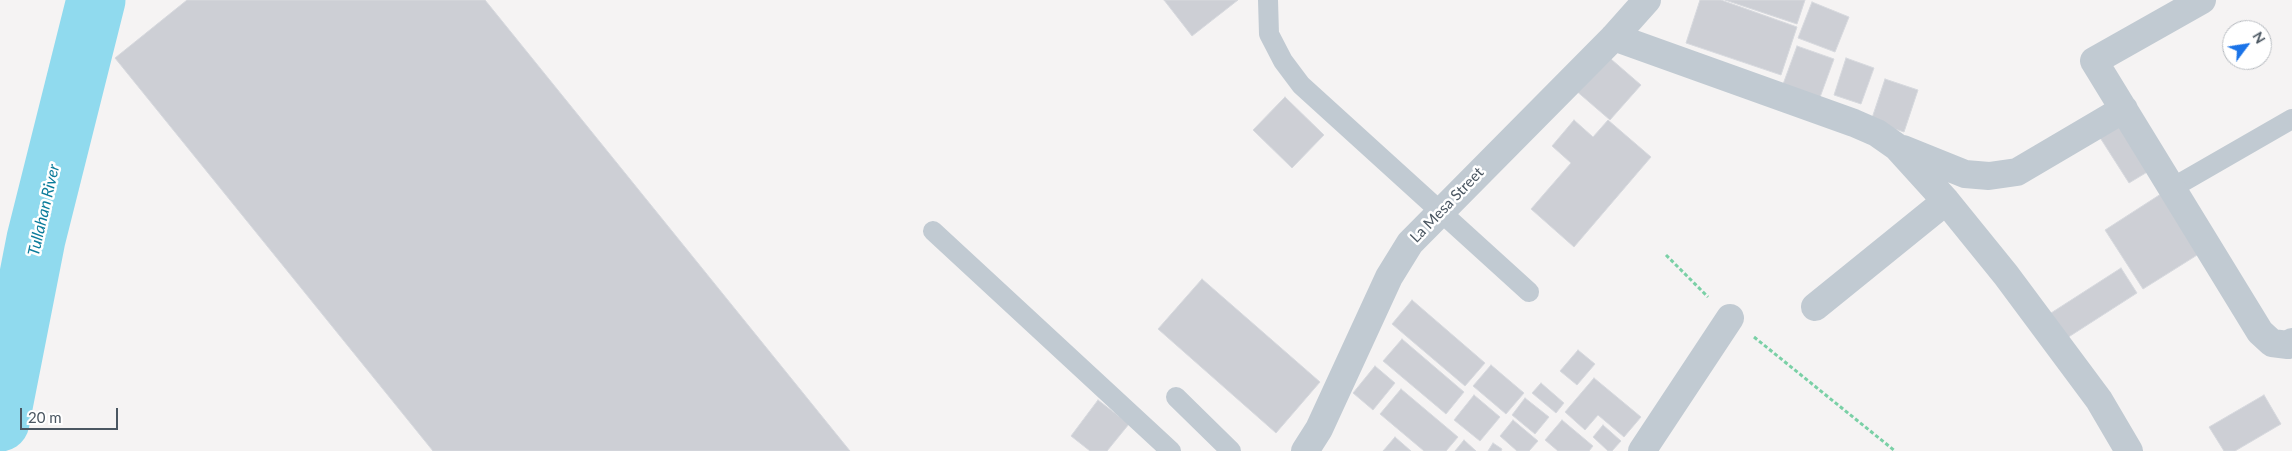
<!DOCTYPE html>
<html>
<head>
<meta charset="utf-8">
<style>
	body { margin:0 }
	#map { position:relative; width:2292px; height:451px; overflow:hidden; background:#f5f3f3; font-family:Lato,sans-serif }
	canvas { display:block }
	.north { position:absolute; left:2222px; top:20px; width:50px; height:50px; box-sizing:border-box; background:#fff; border:1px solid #b7bbc0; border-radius:50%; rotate:59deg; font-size:14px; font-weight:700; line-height:20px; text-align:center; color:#4a5661 }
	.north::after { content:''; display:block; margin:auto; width:18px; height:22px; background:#1a73e8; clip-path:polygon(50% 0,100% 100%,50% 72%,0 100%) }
	.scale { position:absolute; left:20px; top:408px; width:98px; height:22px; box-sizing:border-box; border:2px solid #4a5661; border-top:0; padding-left:6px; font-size:15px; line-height:18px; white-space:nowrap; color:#4a5661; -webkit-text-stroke:4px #fff; paint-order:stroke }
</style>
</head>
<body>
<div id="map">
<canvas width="2292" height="451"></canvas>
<div class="north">N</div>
<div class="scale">20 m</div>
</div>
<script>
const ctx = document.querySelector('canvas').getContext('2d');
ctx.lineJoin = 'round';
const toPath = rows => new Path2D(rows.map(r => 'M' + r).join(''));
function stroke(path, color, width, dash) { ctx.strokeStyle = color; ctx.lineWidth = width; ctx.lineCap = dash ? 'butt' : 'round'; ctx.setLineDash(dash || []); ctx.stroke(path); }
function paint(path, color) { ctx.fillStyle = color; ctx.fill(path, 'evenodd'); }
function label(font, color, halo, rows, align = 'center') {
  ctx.font = font + ' Lato,sans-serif'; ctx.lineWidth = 5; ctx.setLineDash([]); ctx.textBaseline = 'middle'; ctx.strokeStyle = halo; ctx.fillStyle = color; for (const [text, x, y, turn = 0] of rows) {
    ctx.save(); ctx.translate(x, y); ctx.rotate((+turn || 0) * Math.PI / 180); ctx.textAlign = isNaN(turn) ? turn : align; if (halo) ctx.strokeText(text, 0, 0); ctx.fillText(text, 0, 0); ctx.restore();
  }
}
const river = toPath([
	[0,422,36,239,96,0]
]);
const building = toPath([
	[187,0,485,0,850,451,433,451,115,58,187,0],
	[1164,0,1238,0,1192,36,1164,0],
	[1700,0,1721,0,1797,27,1781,75,1686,43,1700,0],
	[1725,0,1805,0,1797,24,1725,0],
	[1812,2,1849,17,1835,52,1798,38,1812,2],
	[1797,46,1834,59,1819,100,1782,87,1797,46],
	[1604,53,1641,85,1610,120,1574,89,1604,53],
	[1846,58,1874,68,1861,104,1834,95,1846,58],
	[1885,79,1918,90,1904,132,1871,121,1885,79],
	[1285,97,1324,135,1292,168,1253,130,1285,97],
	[1574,120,1593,137,1608,120,1651,157,1574,247,1531,209,1571,163,1552,146,1574,120],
	[2119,123,2149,171,2129,183,2099,136,2119,123],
	[2164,192,2202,252,2143,289,2105,230,2164,192],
	[2121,268,2137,293,2067,338,2051,313,2121,268],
	[1202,279,1320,382,1276,433,1158,329,1202,279],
	[1412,300,1485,363,1465,386,1392,324,1412,300],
	[1402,339,1464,392,1446,414,1383,361,1402,339],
	[1578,350,1595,364,1577,385,1560,371,1578,350],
	[1491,365,1524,393,1506,414,1473,386,1491,365],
	[1375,366,1395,383,1373,410,1353,393,1375,366],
	[1594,378,1641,417,1624,437,1598,415,1585,430,1565,412,1594,378],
	[1541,383,1564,403,1556,413,1532,393,1541,383],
	[1401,389,1458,437,1446,451,1424,451,1380,414,1401,389],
	[1474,395,1500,417,1480,441,1454,420,1474,395],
	[2264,395,2281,424,2235,451,2224,451,2209,427,2264,395],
	[1525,398,1549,417,1535,434,1512,415,1525,398],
	[1098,400,1129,424,1107,451,1090,451,1071,436,1098,400],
	[1513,420,1538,441,1529,451,1517,451,1500,436,1513,420],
	[1562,420,1593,446,1589,451,1558,451,1545,440,1562,420],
	[1603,425,1621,441,1612,451,1608,451,1593,437,1603,425],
	[1395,437,1411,451,1383,451,1395,437],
	[1464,440,1476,451,1455,451,1464,440],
	[1493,443,1502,449,1501,451,1488,451,1493,443]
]);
const path = toPath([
	[1666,255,1708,297],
	[1754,337,1895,451]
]);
const service = toPath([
	[1268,0,1269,34,1283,61,1301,85,1529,292],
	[2172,188,2292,119],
	[933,231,1171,451],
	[1176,397,1231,451]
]);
const minor = toPath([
	[2202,0,2094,61,2260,332,2272,343,2288,345,2292,342],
	[1614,37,1854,123,1877,133,1897,147,1946,201,2006,275,2099,400,2129,451],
	[1903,149,1965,174,1989,176,2017,172,2124,109],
	[1815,307,1946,201],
	[1305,451,1319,429,1389,277,1410,243,1614,37,1647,0],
	[1642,451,1730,318]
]);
const streetNames = [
	["La Mesa Street",1447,205,-46]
];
const waterNames = [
	["Tullahan River",44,210,-77]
];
stroke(river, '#90daee', 59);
paint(building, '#cdcfd5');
stroke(building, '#d7d9de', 1);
stroke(path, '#7ad0a6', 3, [4, 2.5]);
stroke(service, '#c1cad2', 20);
stroke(minor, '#c1cad2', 28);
label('15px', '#4a5661', '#fff', streetNames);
label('italic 16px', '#0c7c9b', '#fff', waterNames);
</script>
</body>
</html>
